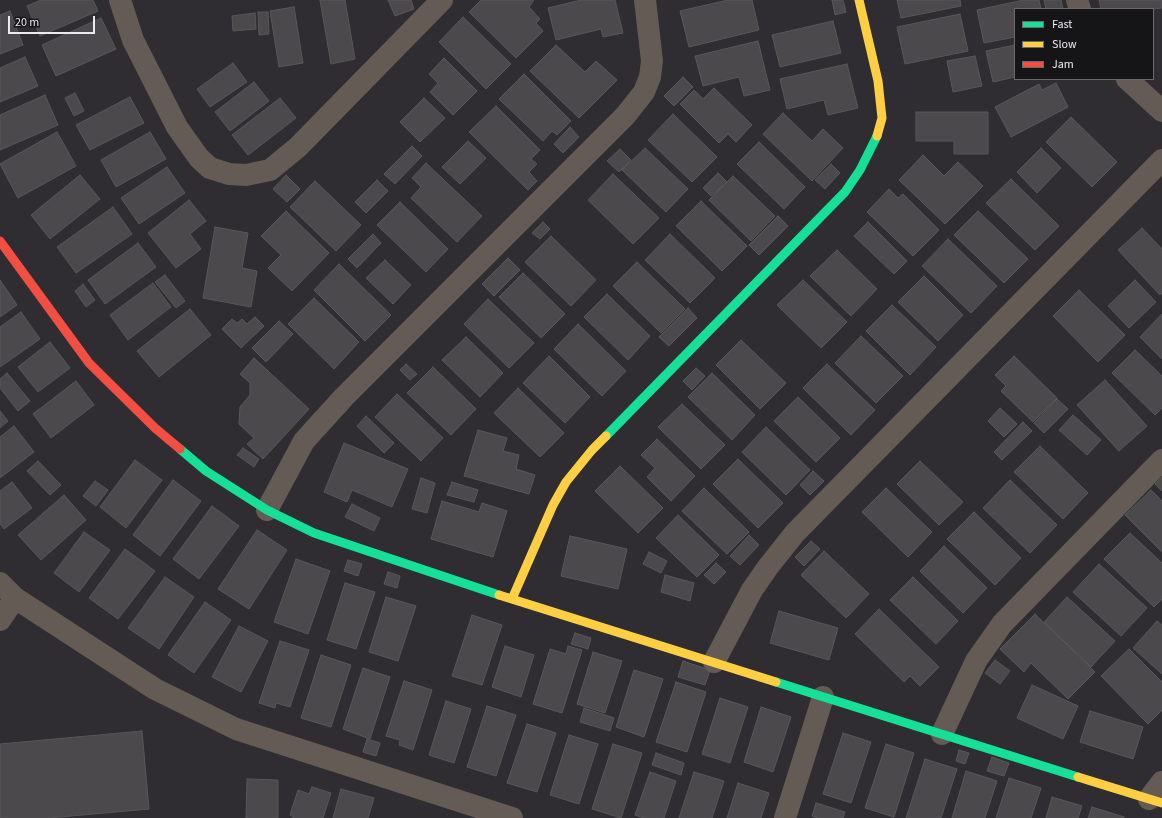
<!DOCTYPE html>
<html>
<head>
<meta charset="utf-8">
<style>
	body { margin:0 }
	#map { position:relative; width:1162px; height:818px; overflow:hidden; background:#2f2d31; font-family:"Source Sans 3",sans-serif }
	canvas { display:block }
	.legend { position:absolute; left:1014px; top:8px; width:140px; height:72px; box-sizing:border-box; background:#151517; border:1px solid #6b6a6d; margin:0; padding:5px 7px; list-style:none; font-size:12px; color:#eceaee }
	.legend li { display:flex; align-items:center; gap:8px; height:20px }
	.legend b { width:20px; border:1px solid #6b6a6d }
	.scale { position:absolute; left:8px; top:16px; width:87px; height:18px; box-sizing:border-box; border:2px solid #eceaee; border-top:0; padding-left:5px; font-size:12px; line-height:14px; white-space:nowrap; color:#eceaee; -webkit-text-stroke:3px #151517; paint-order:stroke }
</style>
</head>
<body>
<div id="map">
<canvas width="1162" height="818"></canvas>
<ul class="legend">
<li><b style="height:5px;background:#16e098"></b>Fast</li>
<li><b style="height:5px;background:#ffcf43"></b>Slow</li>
<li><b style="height:5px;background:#f24e42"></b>Jam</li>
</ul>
<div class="scale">20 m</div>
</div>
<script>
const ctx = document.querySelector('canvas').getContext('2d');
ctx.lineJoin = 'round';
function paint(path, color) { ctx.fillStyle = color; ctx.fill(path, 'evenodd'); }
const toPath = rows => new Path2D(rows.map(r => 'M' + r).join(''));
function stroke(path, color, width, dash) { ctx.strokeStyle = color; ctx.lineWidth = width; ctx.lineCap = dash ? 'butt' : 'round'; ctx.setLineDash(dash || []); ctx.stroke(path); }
const building = toPath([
	[41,0,93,0,98,11,40,36,27,6,41,0],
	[320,0,345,0,355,59,331,64,320,0],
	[388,0,411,0,414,9,395,16,388,0],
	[481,0,534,0,529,7,540,19,536,23,543,31,516,58,469,12,481,0],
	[581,0,615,0,623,33,603,37,601,29,556,40,548,8,581,0],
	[728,0,752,0,759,30,689,47,680,11,728,0],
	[832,0,843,0,846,12,835,15,832,0],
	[897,0,960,0,961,6,901,18,897,0],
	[1024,0,1039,0,1041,9,1015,9,1015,37,984,43,977,10,1024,0],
	[1044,0,1061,0,1063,9,1046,9,1044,0],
	[1099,0,1162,0,1162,8,1153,9,1101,9,1099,0],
	[294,7,303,63,279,67,270,11,294,7],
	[10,11,23,45,0,54,0,15,10,11],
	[258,12,268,12,269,34,259,35,258,12],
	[255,13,256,29,233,31,232,16,255,13],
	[960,14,968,51,905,64,897,27,960,14],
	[463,17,511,64,486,89,439,42,463,17],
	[101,18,116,49,56,76,42,45,101,18],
	[833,21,841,53,780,67,772,35,833,21],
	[758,41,770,90,744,96,739,77,703,86,695,56,758,41],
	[556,45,585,72,596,61,617,80,579,118,530,71,556,45],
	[1015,45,1015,77,993,82,986,51,1015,45],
	[975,56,982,86,953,92,947,61,975,56],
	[25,57,38,86,0,102,0,68,25,57],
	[444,58,477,91,453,115,430,92,438,83,429,74,444,58],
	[233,63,247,82,210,107,197,89,233,63],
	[847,64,858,108,828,115,824,100,787,109,780,79,847,64],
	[524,74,571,121,557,135,552,131,543,141,499,99,524,74],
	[683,77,693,87,674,106,664,96,683,77],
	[254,82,269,101,230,131,215,112,254,82],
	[1056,83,1068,107,1011,137,995,107,1039,84,1042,90,1056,83],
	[714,88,752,125,736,142,728,134,719,143,680,104,694,90,703,99,714,88],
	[75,93,84,111,74,116,65,98,75,93],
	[45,95,58,125,0,150,0,115,45,95],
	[130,97,144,123,90,150,76,125,130,97],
	[280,98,296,118,248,155,232,135,280,98],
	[424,98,445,118,420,142,400,122,424,98],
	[496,106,540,150,531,159,537,164,529,172,537,181,528,190,469,132,496,106],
	[916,112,988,112,988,154,954,154,954,141,916,141,916,112],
	[783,113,812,141,823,129,843,148,812,181,763,134,783,113],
	[673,114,717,157,692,182,648,140,673,114],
	[1071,117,1117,162,1092,187,1046,142,1071,117],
	[570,127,579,137,563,153,554,144,570,127],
	[57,132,76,166,18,198,0,164,57,132],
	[150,132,166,159,116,187,101,160,150,132],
	[468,141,486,158,460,184,442,167,468,141],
	[759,142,805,187,784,209,737,164,759,142],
	[412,146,422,156,395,184,384,174,412,146],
	[645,148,688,189,666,212,622,170,645,148],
	[1041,148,1061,168,1037,193,1017,172,1041,148],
	[620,149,631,160,619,172,607,161,620,149],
	[923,155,944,176,958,162,983,186,945,224,899,180,923,155],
	[426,163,482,216,457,242,411,198,421,187,412,178,426,163],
	[831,164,840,173,825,189,815,180,831,164],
	[167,167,185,193,139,224,121,198,167,167],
	[718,173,727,182,711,196,703,188,718,173],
	[613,174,659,218,633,244,588,200,613,174],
	[80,175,100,199,50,239,31,215,80,175],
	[286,175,300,189,287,202,273,189,286,175],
	[733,176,775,216,751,241,709,200,733,176],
	[1011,179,1059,226,1035,250,986,203,1011,179],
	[377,180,388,191,366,213,355,202,377,180],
	[315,181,361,225,336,251,290,207,315,181],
	[889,189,898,198,903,194,939,230,913,256,867,212,889,189],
	[189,200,206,221,190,234,201,249,176,268,148,233,189,200],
	[701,201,747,246,722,271,676,226,701,201],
	[400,202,448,249,426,272,377,225,400,202],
	[113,207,132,234,76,273,57,247,113,207],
	[286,211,329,253,292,291,268,268,281,255,261,236,286,211],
	[978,211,1028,259,1004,283,954,235,978,211],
	[778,216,788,226,759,255,749,245,778,216],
	[543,222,550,229,540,239,532,233,543,222],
	[868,222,907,261,894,274,854,236,868,222],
	[215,227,248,233,242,268,257,271,251,307,203,298,215,227],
	[1142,228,1162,249,1162,293,1160,295,1118,250,1142,228],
	[373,234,381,243,357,268,348,259,373,234],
	[670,234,715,278,690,303,645,260,670,234],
	[551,236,596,280,571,306,525,262,551,236],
	[948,239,997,286,971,313,922,266,948,239],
	[138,243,156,267,105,304,88,280,138,243],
	[837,250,877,289,851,316,810,276,837,250],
	[508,258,520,270,494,296,482,284,508,258],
	[385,260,411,285,393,304,366,278,385,260],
	[637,262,685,309,661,333,613,286,637,262],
	[339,264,391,315,365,341,314,290,339,264],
	[523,273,565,314,541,338,499,297,523,273],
	[165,275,185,301,176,308,155,282,165,275],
	[924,276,963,315,938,341,898,302,924,276],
	[0,280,17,305,0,317,0,280],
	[803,280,847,322,821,348,777,305,803,280],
	[1135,280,1156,302,1129,328,1108,306,1135,280],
	[153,283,171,307,128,340,110,315,153,283],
	[83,284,95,300,86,307,75,291,83,284],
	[1079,290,1125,335,1098,362,1053,316,1079,290],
	[607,294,650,336,628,360,584,317,607,294],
	[314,298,359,342,334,369,288,324,314,298],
	[488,299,534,343,509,368,464,324,488,299],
	[892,305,936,347,910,375,866,331,892,305],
	[688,308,697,318,669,346,659,337,688,308],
	[190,309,211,335,159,377,137,351,190,309],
	[21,312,40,339,0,367,0,327,21,312],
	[1162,314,1162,359,1140,337,1162,314],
	[255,317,264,326,241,348,222,329,232,319,237,323,242,319,247,324,255,317],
	[279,321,293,334,266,362,252,348,279,321],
	[578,324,626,371,602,396,554,349,578,324],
	[861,336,903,376,876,403,835,363,861,336],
	[466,337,503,373,480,397,442,360,466,337],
	[741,340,786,383,760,409,716,365,741,340],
	[50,342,70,368,38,392,18,367,50,342],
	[1135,350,1162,376,1162,408,1155,415,1112,373,1135,350],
	[549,356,590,397,565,423,523,383,549,356],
	[1014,356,1057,398,1033,422,1001,391,1006,386,995,375,1014,356],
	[254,358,309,409,263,459,247,444,254,438,239,424,240,407,250,395,250,383,240,374,254,358],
	[406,364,417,374,410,380,400,370,406,364],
	[827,364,875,410,851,435,803,388,827,364],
	[433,367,476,409,451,435,407,393,433,367],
	[696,368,705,376,692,390,683,381,696,368],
	[7,373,30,401,18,411,0,388,0,379,7,373],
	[712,373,755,415,732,440,688,397,712,373],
	[1105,380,1147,426,1119,451,1077,405,1105,380],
	[76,381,94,405,51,438,33,414,76,381],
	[518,388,564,433,540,457,494,413,518,388],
	[397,394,443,438,421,461,375,417,397,394],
	[798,397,840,438,816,462,774,421,798,397],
	[1057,399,1068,409,1044,433,1034,423,1057,399],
	[682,404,725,445,701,469,658,427,682,404],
	[1000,408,1017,424,1004,437,988,421,1000,408],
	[0,411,8,421,0,428,0,411],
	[1073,415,1101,440,1087,455,1059,430,1073,415],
	[366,416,394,443,384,453,357,426,366,416],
	[1023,422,1032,431,1002,460,994,452,1023,422],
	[14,426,34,452,0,478,0,437,14,426],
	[766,427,810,470,786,495,742,452,766,427],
	[478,430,507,438,503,451,519,455,516,469,535,475,529,494,464,476,478,430],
	[657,439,695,476,671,501,647,477,655,468,641,455,657,439],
	[344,443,408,469,392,507,352,490,347,502,324,492,344,443],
	[1040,446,1088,493,1063,519,1014,472,1040,446],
	[243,448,259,459,254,467,237,455,243,448],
	[738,459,783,503,758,528,713,484,738,459],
	[135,460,162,480,126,528,100,507,135,460],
	[38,461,61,485,50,495,27,471,38,461],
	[920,461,963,502,939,525,897,484,920,461],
	[620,466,663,508,638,533,595,491,620,466],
	[813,471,824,481,810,495,800,485,813,471],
	[1162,477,1162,491,1155,484,1162,477],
	[421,478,435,483,427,513,412,509,421,478],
	[173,480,201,501,160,556,133,535,173,480],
	[1010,480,1057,525,1030,553,983,508,1010,480],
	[95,481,108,490,96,506,83,496,95,481],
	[12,482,32,508,4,529,0,524,0,491,12,482],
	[452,482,478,490,474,502,447,495,452,482],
	[704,488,749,532,727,554,682,511,704,488],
	[886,488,932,532,908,557,862,512,886,488],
	[1151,490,1162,501,1162,552,1125,515,1151,490],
	[64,495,86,520,41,560,18,535,64,495],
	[442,501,479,512,482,503,507,511,493,557,431,539,442,501],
	[352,504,380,518,374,531,345,517,352,504],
	[212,506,239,526,199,579,173,559,212,506],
	[974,512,1021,558,995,585,947,539,974,512],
	[678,515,719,555,697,577,656,538,678,515],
	[257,530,287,550,249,609,218,589,257,530],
	[84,532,110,550,79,592,54,573,84,532],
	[1130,533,1162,563,1162,599,1154,607,1104,559,1130,533],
	[749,535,759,545,740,565,730,556,749,535],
	[570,536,627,549,618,589,561,576,570,536],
	[811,541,820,549,804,566,795,557,811,541],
	[944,546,987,588,963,613,920,571,944,546],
	[125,549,155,571,118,619,89,598,125,549],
	[824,551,869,594,846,618,801,575,824,551],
	[649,552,667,561,661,573,643,564,649,552],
	[296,559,330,571,308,634,274,622,296,559],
	[348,560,362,564,358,576,344,571,348,560],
	[716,563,726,572,714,584,704,575,716,563],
	[1099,564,1147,608,1121,636,1073,592,1099,564],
	[388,572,400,576,397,588,384,584,388,572],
	[665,575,694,583,690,601,661,592,665,575],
	[165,577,194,597,159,649,128,628,165,577],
	[913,577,958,621,936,644,890,600,913,577],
	[345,583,375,592,356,649,327,640,345,583],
	[386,597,416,606,398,661,369,652,386,597],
	[1067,597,1115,641,1091,667,1044,622,1067,597],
	[205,602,231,620,194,673,168,655,205,602],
	[879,609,939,667,920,686,910,676,904,682,855,634,879,609],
	[779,611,838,628,829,660,770,643,779,611],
	[1035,614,1095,672,1068,699,1031,663,1024,672,1000,649,1035,614],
	[472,615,502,625,482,685,452,676,472,615],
	[1157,621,1162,625,1162,674,1133,648,1157,621],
	[239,626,268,641,241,692,212,677,239,626],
	[575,633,591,638,588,649,571,644,575,633],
	[280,641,309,650,290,707,276,703,275,708,259,703,280,641],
	[505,646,534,655,521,697,492,687,505,646],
	[568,646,582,650,562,713,533,704,550,649,566,654,568,646],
	[1129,649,1162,682,1162,710,1148,724,1101,676,1129,649],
	[593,652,622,661,605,713,577,704,593,652],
	[321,655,351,665,331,727,301,718,321,655],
	[995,660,1010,671,1000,684,985,673,995,660],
	[683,661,710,670,705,685,678,677,683,661],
	[363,668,390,677,370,739,343,729,363,668],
	[634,670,663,679,644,737,616,727,634,670],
	[404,681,432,690,413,750,399,745,400,740,386,736,404,681],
	[676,682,706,692,687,752,656,742,676,682],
	[1032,685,1078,706,1063,739,1017,718,1032,685],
	[720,698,748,707,730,763,702,754,720,698],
	[446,701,471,709,454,763,429,755,446,701],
	[487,706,516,715,496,776,467,767,487,706],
	[761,707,791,717,773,772,744,762,761,707],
	[584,708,614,718,610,731,580,722,584,708],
	[1090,711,1143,727,1133,759,1080,742,1090,711],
	[527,724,556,733,537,792,507,783,527,724],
	[142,731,149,809,49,818,0,818,0,744,142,731],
	[843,733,871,742,851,803,823,794,843,733],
	[569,735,598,744,579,804,550,795,569,735],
	[367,739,380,743,376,756,363,752,367,739],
	[613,744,642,753,621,818,592,809,613,744],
	[886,744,914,753,894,817,865,808,886,744],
	[959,750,969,753,965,764,956,761,959,750],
	[656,753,684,763,681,775,652,765,656,753],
	[992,757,1009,763,1004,776,987,771,992,757],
	[925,759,957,769,941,818,906,818,925,759],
	[966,771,997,781,985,818,952,818,966,771],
	[650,772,676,781,664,818,644,818,635,815,650,772],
	[694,772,724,781,712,818,679,818,694,772],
	[1009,778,1041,788,1031,818,996,818,1009,778],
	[247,779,278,780,278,818,246,818,247,779],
	[738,783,769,793,761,818,727,818,738,783],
	[312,787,331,793,323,818,294,818,290,815,298,790,309,794,312,787],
	[341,789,374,798,368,818,333,818,341,789],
	[1052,797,1082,806,1078,818,1046,818,1052,797],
	[816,803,845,812,843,818,818,818,812,816,816,803],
	[1092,807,1124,817,1124,818,1088,818,1092,807]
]);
const street = toPath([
	[120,0,133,40,177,127,199,158,210,168,229,174,246,175,270,170,298,147,442,0],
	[1077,0,1080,9],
	[1127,79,1162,111],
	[267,510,304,441,344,397,625,116,644,92,650,77,652,61,645,0],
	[0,583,15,598,155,689,236,729,512,818],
	[0,620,15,598],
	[714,662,752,590,768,567,795,533,1162,160],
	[942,734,976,661,1002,624,1162,460],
	[1149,799,1162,782],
	[785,818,823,697]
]);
const fast = toPath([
	[606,436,845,192,860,170,877,136],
	[180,449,206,471,267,510,314,533,499,595],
	[776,682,1078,777]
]);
const slow = toPath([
	[859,0,878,81,882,118,877,136],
	[499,595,776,682],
	[512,599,553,505,566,482,592,450,606,436],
	[1078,777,1162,803]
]);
const jam = toPath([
	[0,241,89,363,155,428,180,449]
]);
paint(building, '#4b494b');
stroke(building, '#595758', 1);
stroke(street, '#635b54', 22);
stroke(fast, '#16e098', 9);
stroke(slow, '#ffcf43', 9);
stroke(jam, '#f24e42', 9);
</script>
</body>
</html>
